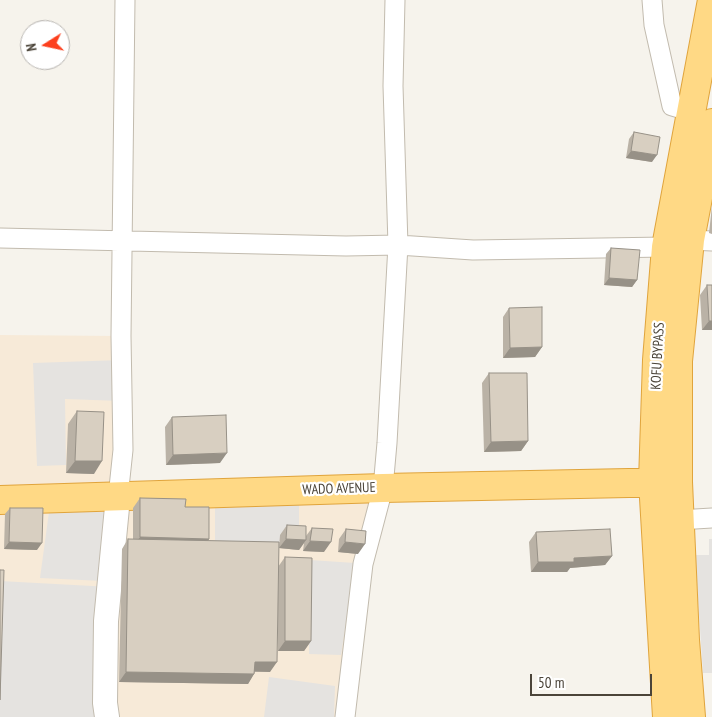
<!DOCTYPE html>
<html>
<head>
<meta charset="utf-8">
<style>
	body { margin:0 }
	#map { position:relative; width:712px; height:717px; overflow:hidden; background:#f6f3ec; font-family:"PT Sans Narrow",sans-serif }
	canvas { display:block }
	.north { position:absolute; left:20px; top:20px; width:50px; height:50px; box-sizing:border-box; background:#fff; border:1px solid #b7b4b0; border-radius:50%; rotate:260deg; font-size:14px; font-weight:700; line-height:20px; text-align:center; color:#4b4439 }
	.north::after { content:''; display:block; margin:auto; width:18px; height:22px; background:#fc3f1d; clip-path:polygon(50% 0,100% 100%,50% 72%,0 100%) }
	.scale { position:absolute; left:530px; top:674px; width:122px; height:22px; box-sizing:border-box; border:2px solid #4b4439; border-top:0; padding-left:6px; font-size:15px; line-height:18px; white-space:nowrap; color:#4b4439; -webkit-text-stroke:4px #fff; paint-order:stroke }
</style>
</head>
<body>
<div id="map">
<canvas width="712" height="717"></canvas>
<div class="north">N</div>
<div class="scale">50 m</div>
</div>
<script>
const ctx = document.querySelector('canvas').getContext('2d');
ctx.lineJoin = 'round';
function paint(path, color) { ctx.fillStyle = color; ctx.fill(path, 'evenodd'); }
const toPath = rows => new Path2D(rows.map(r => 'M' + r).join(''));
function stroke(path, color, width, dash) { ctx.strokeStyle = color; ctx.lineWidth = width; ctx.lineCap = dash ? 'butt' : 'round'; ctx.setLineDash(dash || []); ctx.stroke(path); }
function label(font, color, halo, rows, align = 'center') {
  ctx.font = font + ' "PT Sans Narrow",sans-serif'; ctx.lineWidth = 4.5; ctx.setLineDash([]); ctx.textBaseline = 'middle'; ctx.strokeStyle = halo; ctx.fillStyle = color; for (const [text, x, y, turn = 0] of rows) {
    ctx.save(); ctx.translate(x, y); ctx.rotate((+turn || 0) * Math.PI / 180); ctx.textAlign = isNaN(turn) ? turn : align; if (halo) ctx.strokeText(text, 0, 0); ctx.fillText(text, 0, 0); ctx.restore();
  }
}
const commercial = toPath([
	[0,335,121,336,118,497,383,488,345,717,0,717]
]);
const parking = toPath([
	[121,360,122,401,65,399,66,465,37,466,33,363],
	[299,501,299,534,281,533,279,548,215,546,215,504],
	[49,512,107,512,103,581,40,578],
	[709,539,712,539,712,673,703,673,695,555,709,555],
	[310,560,355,563,341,655,309,654],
	[0,581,111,587,107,717,0,717],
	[269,677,335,686,334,717,264,717]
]);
const minor = toPath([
	[652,0,654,25,672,106,689,111],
	[0,238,346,246,398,245,473,250,666,247],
	[690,240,712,241],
	[118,497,123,450,121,336,125,0],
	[679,520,712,518],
	[345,717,363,564,383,488,387,443,398,245,393,86,395,0]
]);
const tertiary = toPath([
	[107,717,105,703,106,621,118,497]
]);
const trunk = toPath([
	[0,500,383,488,678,482],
	[667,717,653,481,657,360,666,247,712,0],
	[691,717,685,640,678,482,678,361,690,240,712,123]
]);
const wall = toPath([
	[634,132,652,162,626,158,629,139],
	[712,206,712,234,709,233],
	[611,248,637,280,632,287,604,285,606,254],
	[707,285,712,330,702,330,700,295],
	[509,308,542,347,535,357,503,358,503,317],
	[489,373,528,441,521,451,484,452,482,383],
	[77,411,94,474,66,473,68,424],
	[172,417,220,463,166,465,165,427],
	[140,498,185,507,209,539,208,541,278,567,285,557,311,641,304,651,278,651,278,603,270,672,255,672,248,684,119,682,122,549,128,539,133,540,133,508],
	[10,508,37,550,4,549,5,514],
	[287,525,306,536,312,528,324,552,303,551,304,543,299,550,279,548,280,535],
	[346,529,358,554,338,552,339,539],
	[536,532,612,556,605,565,570,568,567,572,531,572,529,542]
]);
const shadedWall = toPath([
	[631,151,657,155,652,162,626,158],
	[609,278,637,280,632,287,604,285],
	[709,321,712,321,712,330,702,330],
	[542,347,535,357,503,358,510,348],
	[528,441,521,451,484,452,491,442],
	[227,453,220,463,166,465,173,455],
	[75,461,102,461,94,474,66,473],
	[140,537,209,539,202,549,133,547],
	[286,539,306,540,299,550,279,548],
	[310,541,331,542,324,552,303,551],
	[9,542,42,543,37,550,4,549],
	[345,542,365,544,358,554,338,552],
	[612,556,605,565,570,568,567,572,531,572,538,562,574,558],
	[285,641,311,641,304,651,278,651],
	[255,662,277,662,270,672,248,671],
	[126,672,254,674,248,684,119,682]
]);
const building = toPath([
	[634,132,660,137,657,155,631,151,634,132],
	[611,248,640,250,637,280,609,278,611,248],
	[707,285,712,285,712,321,709,321,707,285],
	[542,307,542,347,510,348,509,308,542,307],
	[489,373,527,373,528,441,491,442,489,373],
	[77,411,104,412,102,461,75,461,77,411],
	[226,415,227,453,173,455,172,417,226,415],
	[140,498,186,499,185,507,209,507,209,539,140,537,140,498],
	[10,508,43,508,42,543,9,542,10,508],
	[287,525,306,526,306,540,286,539,287,525],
	[312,528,333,529,331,542,310,541,312,528],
	[346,529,366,531,365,544,345,542,346,529],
	[610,529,612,556,574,558,574,562,538,562,536,532,610,529],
	[128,539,279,542,277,662,255,662,254,674,126,672,128,539],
	[285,557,312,558,311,641,285,641,285,557],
	[0,570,4,570,0,700,0,570]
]);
const streetNames = [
	["KOFU BYPASS",658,356,-87],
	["WADO AVENUE",339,489,-2]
];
paint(commercial, '#f7ead8');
paint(parking, '#e5e3e0');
stroke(minor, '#c2bbae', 21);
stroke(tertiary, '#c2bbae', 26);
stroke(trunk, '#e0a43c', 30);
stroke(minor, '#fff', 19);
stroke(tertiary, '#fff', 24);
stroke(trunk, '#ffd985', 28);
paint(wall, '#bab2a6');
paint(shadedWall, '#979187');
paint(building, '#d8cfc1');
stroke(building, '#979187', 1);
label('14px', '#4b4439', '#fff', streetNames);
</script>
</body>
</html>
